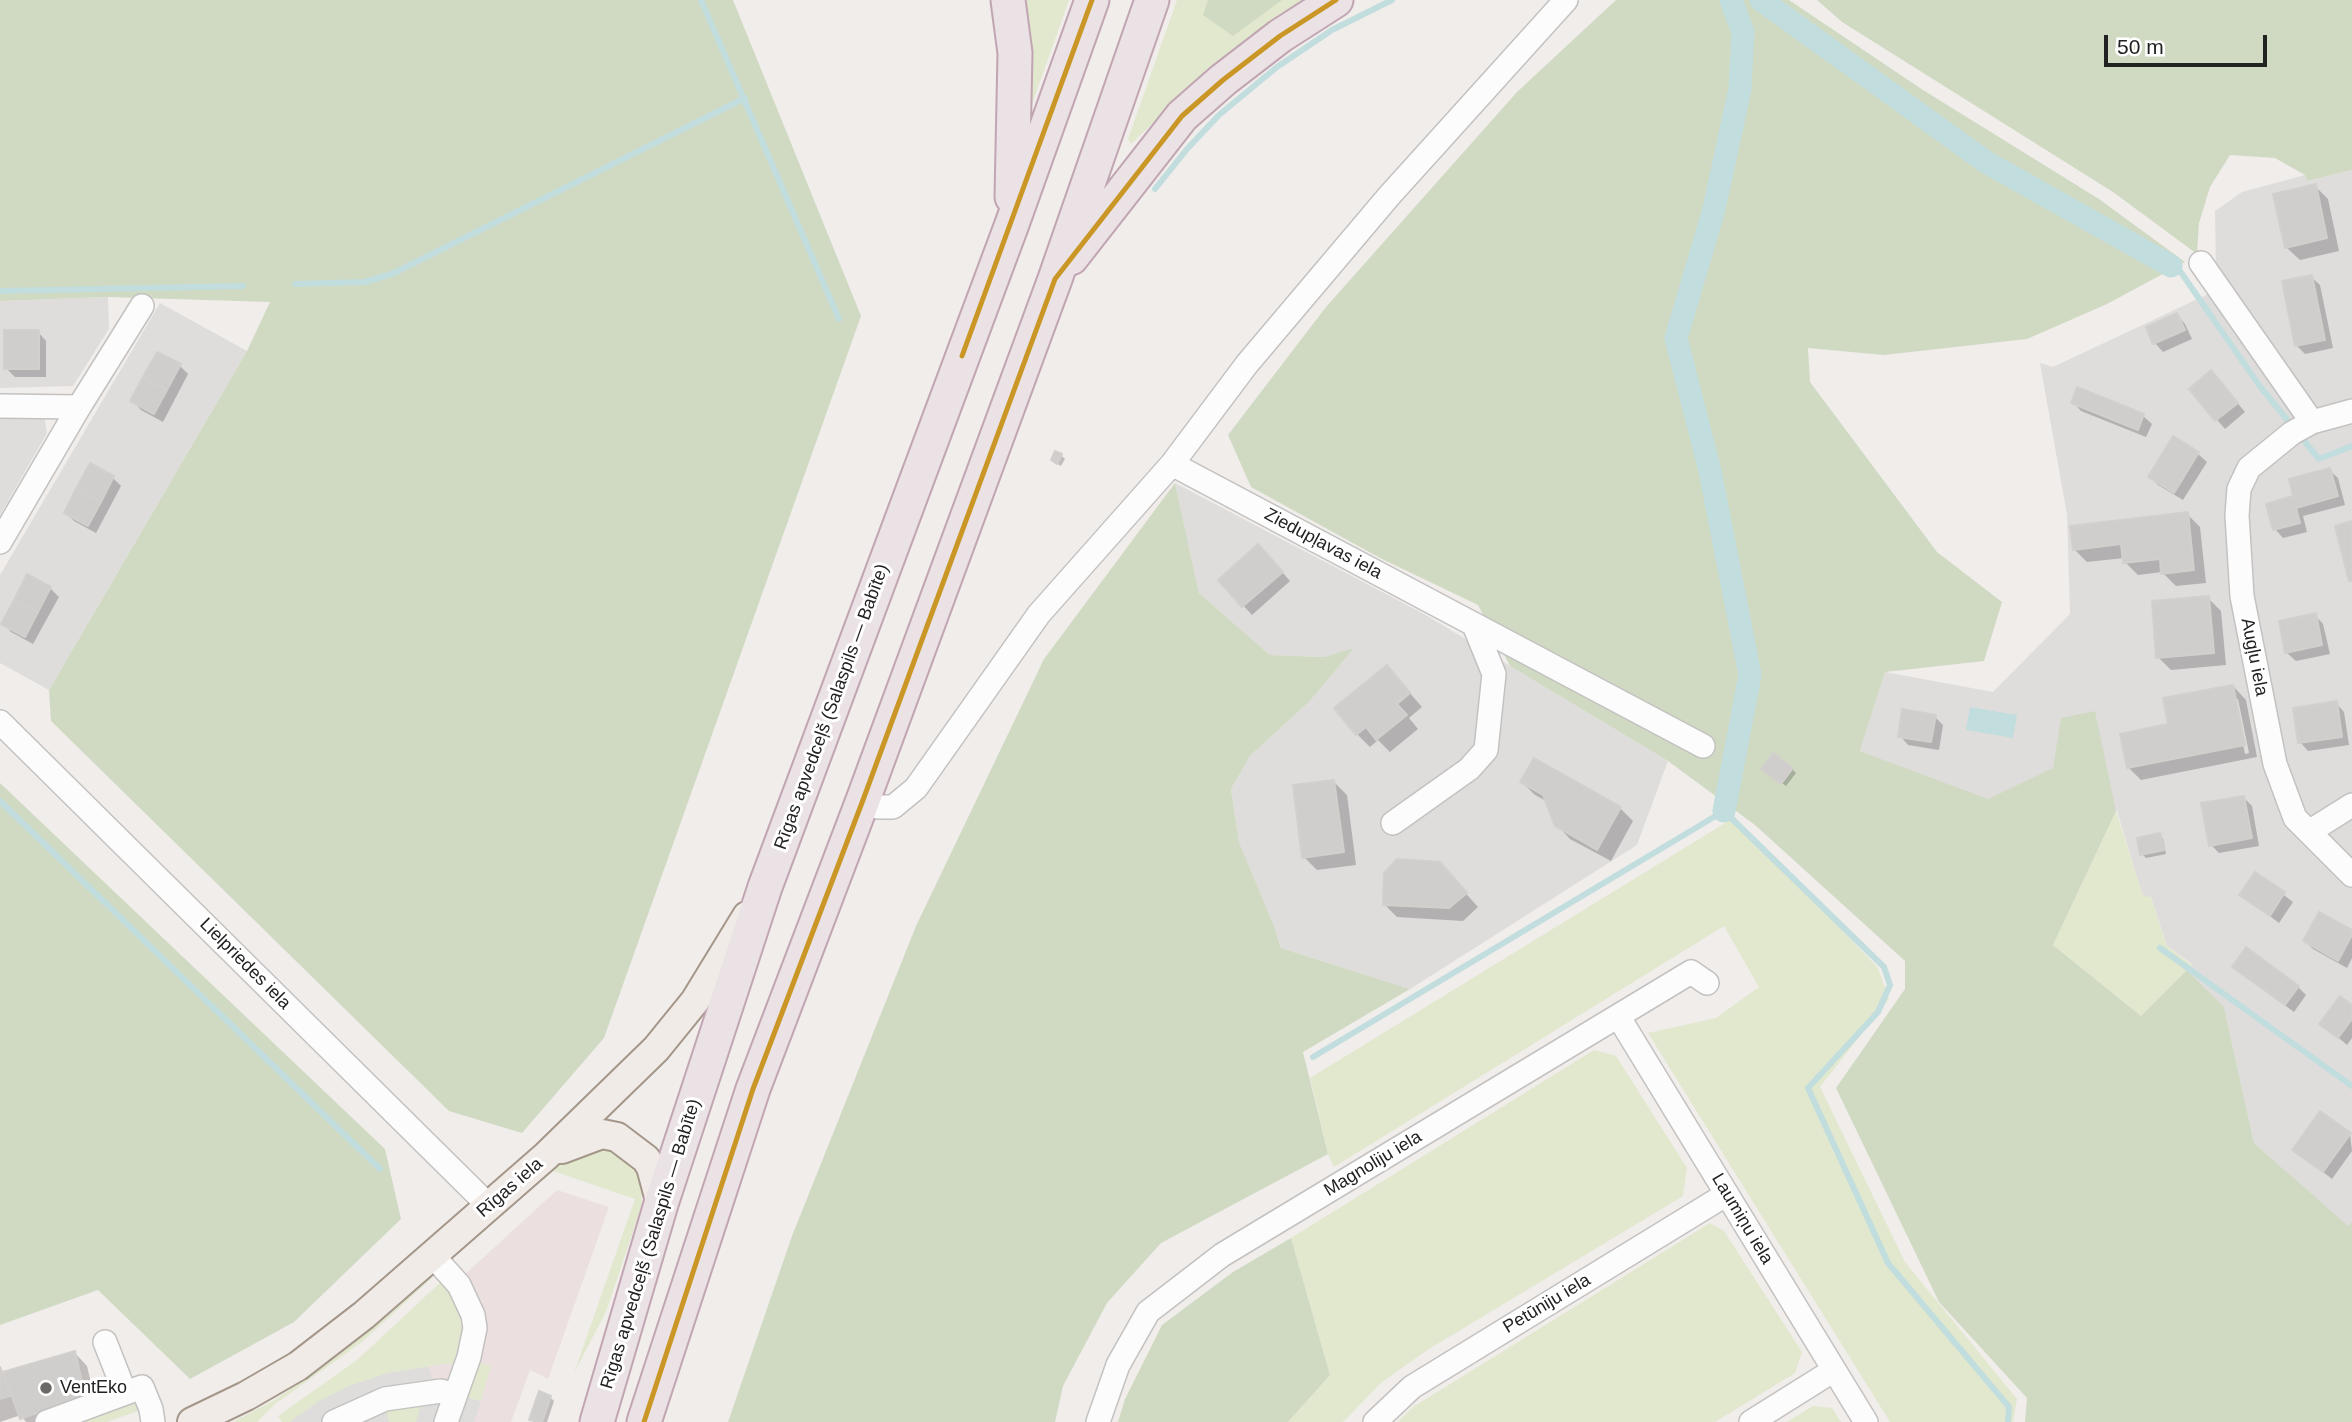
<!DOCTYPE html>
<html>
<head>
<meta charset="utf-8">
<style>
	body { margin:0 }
	#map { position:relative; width:2352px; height:1422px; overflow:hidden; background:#f0edeb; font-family:Arial,sans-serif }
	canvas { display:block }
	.scale { position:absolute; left:2104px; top:35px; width:163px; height:32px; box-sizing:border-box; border:4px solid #222; border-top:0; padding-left:9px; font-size:21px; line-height:24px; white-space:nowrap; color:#222; -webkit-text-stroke:5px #fff; paint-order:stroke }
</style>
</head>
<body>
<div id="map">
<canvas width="2352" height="1422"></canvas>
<div class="scale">50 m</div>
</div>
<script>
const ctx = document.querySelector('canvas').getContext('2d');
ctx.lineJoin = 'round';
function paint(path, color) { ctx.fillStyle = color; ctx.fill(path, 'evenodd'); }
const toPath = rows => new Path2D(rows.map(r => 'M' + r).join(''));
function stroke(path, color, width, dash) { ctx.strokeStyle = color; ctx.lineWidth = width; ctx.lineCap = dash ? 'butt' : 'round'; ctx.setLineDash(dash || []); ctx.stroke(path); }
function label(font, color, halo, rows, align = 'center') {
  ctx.font = font + ' Arial,sans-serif'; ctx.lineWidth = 6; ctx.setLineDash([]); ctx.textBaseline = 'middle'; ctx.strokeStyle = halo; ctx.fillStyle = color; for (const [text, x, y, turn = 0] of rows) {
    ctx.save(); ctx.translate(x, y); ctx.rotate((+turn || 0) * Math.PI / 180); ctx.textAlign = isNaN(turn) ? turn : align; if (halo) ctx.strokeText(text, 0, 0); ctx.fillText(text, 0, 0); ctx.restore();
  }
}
const residential = toPath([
	[2352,170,2352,1222,2348,1227,2254,1143,2224,1007,2187,970,2192,964,2167,946,2151,897,2143,897,2117,811,2067,832,1860,751,1885,672,1993,692,2070,614,2067,515,2040,363,2053,367,2221,288,2216,272,2215,211,2242,192,2305,175,2307,181],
	[108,297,109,329,73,386,0,388,0,301],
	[160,303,247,351,49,690,0,663,0,575],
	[0,416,44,416,47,433,0,515],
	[1175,483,1424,614,1668,761,1637,845,1410,989,1281,948,1274,926,1239,842,1231,789,1250,756,1310,701,1353,649,1324,657,1270,655,1199,593]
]);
const commercial = toPath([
	[557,1190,609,1207,548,1379,530,1370,511,1422,281,1422,310,1398,375,1357]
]);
const religious = toPath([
	[428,1366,433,1380,451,1379,465,1397,481,1401,474,1422,290,1422,319,1401,351,1385,388,1373]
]);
const grass = toPath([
	[1015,0,1069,0,1027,118],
	[1177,0,1305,0,1269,23,1217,62,1131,144,1128,139],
	[2116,811,2143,896,2151,897,2167,946,2192,965,2141,1016,2053,945],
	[1735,817,1878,968,1889,999,1820,1087,1905,1262,2017,1399,2013,1422,1890,1422,1648,1033,1716,1018,1759,987,1724,926,1334,1167,1328,1154,1310,1078],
	[1594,1050,1616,1056,1687,1168,1683,1196,1429,1349,1382,1382,1343,1422,1288,1422,1330,1375,1291,1238],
	[602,1146,617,1149,640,1173,642,1205,606,1312,574,1373,635,1199,547,1169,564,1156],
	[1710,1223,1724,1231,1802,1352,1795,1373,1715,1422,1398,1422,1413,1407],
	[433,1277,362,1342,275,1404,257,1422,233,1422,273,1401,326,1365,372,1328,426,1278],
	[442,1281,466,1316,460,1364,443,1364,388,1373,351,1385,319,1401,290,1422,282,1422,278,1416,357,1360],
	[475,1362,491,1366,481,1401,465,1397],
	[127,1400,136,1404,138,1411,107,1422,69,1422],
	[418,1404,420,1407,416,1422,389,1422,386,1411],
	[1813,1406,1832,1408,1841,1422,1787,1422]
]);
const forest = toPath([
	[0,0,733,0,861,316,604,1038,522,1133,449,1111,51,721,49,690,247,351,270,302,108,297,0,301],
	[1208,0,1282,0,1233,36,1203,15],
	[1616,0,1789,0,1923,90,2099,199,2185,262,2107,304,2027,339,1884,355,1808,348,1810,382,1937,552,2002,602,1984,661,1885,672,1860,751,1988,799,2053,768,2061,718,2095,711,2116,811,2053,945,2141,1016,2187,970,2224,1007,2254,1143,2348,1226,2352,1222,2352,1422,2025,1422,2027,1398,1939,1302,1836,1088,1905,989,1905,961,1755,825,1668,761,1510,666,1478,605,1382,559,1251,487,1228,435,1326,307,1517,92],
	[1817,0,2352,0,2352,170,2307,181,2305,175,2275,158,2230,155,2210,187,2199,223,2197,254,2113,192,1842,22],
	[1175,483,1199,593,1270,655,1324,657,1354,648,1310,701,1250,756,1231,789,1239,842,1274,926,1281,948,1410,989,1303,1052,1328,1154,1161,1243,1107,1303,1063,1386,1055,1422,728,1422,792,1236,916,926,1044,659],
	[0,783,385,1149,401,1219,294,1322,190,1379,98,1290,0,1325],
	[1291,1238,1330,1375,1288,1422,1118,1422,1125,1399,1162,1325,1233,1272]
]);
const water = toPath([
	[1970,707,2017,715,2013,738,1966,730]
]);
const shadow = toPath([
	[2315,186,2328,199,2339,251,2300,260,2286,247],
	[2311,277,2320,285,2333,348,2305,354,2297,346],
	[2177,315,2185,324,2192,339,2163,352,2155,343],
	[38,332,46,341,46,377,15,377,6,368],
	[180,366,188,374,163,422,141,410,133,401],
	[2219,381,2245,412,2225,429,2191,389],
	[2078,389,2143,416,2152,424,2146,437,2081,411,2073,402],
	[2174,439,2198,454,2207,462,2183,500,2158,485,2150,477],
	[1061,455,1065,459,1061,466,1056,463],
	[2329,470,2338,478,2345,505,2303,516,2307,532,2283,538,2275,529,2296,498],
	[113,478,121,486,96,533,74,521,66,513],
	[2187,514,2200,527,2206,583,2176,586,2162,572,2138,575,2125,562,2124,558,2087,562,2074,549],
	[1267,555,1290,581,1252,615,1220,580],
	[50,588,59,597,33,644,11,632,3,623],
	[2208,598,2221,611,2226,665,2171,670,2158,657],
	[2315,615,2323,624,2330,654,2296,661,2287,653,2281,623],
	[1387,667,1422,707,1409,718,1418,729,1390,752,1378,740,1370,747,1357,734],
	[2233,686,2246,700,2257,757,2141,780,2128,767,2170,726],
	[2234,699,2238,699,2249,753,2245,754],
	[2336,703,2344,712,2349,745,2308,751,2300,742],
	[1935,717,1943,725,1939,750,1908,745,1900,736],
	[1792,769,1796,773,1786,786,1767,772],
	[1334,782,1347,795,1356,865,1317,870,1304,857],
	[1522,782,1620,808,1633,821,1611,861,1570,839,1557,825,1548,802,1535,795],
	[2244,798,2252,806,2259,846,2219,853,2211,845],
	[2160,835,2163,839,2166,854,2146,858,2142,854],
	[2256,874,2293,902,2279,923,2242,895],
	[1452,878,1478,907,1463,921,1397,917,1384,904],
	[2352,932,2352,958,2347,968,2313,949,2305,941],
	[2234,967,2298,987,2306,995,2294,1012],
	[2352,1007,2352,1038,2347,1045,2321,1023],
	[2350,1134,2352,1151,2332,1179,2294,1149],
	[74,1352,87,1366,97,1408,59,1422,26,1422,21,1415,0,1422,0,1369,5,1373],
	[550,1397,554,1401,547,1422,534,1422,531,1420]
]);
const stream = toPath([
	[701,0,839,319],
	[1155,189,1187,149,1219,115,1277,67,1332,30,1392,0],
	[2171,266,2180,271,2259,385,2288,421],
	[295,284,365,282,392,274,745,98],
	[0,291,243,286],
	[2301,437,2319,459,2352,446],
	[0,801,380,1169],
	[2160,948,2352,1086],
	[1313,1057,1724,811,1884,967,1890,985,1878,1012,1808,1088,1888,1263,2009,1407,2008,1422]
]);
const canal = toPath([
	[1761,0,1986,162,2171,266],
	[1724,811,1750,675,1710,471,1676,338,1713,213,1740,89,1743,32,1731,0]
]);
const building = toPath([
	[2316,184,2327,238,2285,248,2273,194,2316,184],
	[2312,275,2325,340,2295,346,2282,281,2312,275],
	[2177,313,2185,330,2153,344,2146,327,2177,313],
	[4,330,39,330,39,369,4,369,4,330],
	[157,352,181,364,167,390,143,377,157,352],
	[2211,370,2238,403,2215,421,2189,389,2211,370],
	[143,377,167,390,154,414,130,401,143,377],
	[2077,387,2144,414,2138,430,2071,403,2077,387],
	[2173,436,2199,452,2174,493,2148,477,2173,436],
	[1055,451,1062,454,1057,464,1051,460,1055,451],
	[90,463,114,476,101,502,76,489,90,463],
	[2330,468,2338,496,2296,508,2300,523,2273,530,2266,504,2293,496,2289,479,2330,468],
	[76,489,101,502,88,526,64,513,76,489],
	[2188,512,2194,570,2161,574,2160,559,2123,563,2121,544,2073,550,2070,526,2188,512],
	[2352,521,2352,581,2349,581,2335,526,2352,521],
	[1258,544,1283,572,1242,607,1218,580,1258,544],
	[27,574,51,587,38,612,14,600,27,574],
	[2209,596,2214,653,2156,658,2152,601,2209,596],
	[14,600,38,612,25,637,1,624,14,600],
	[2316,613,2322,645,2285,653,2279,621,2316,613],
	[1387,665,1410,693,1397,704,1407,715,1376,740,1366,727,1356,735,1334,708,1387,665],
	[2233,685,2245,745,2127,768,2120,734,2168,724,2163,698,2233,685],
	[2337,701,2342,737,2298,743,2293,708,2337,701],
	[1902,709,1936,715,1931,742,1898,737,1902,709],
	[1773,753,1793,768,1781,784,1761,769,1773,753],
	[1534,758,1621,807,1597,850,1555,826,1543,795,1520,782,1534,758],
	[1334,780,1344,852,1302,858,1293,785,1334,780],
	[2244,796,2252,838,2209,846,2201,803,2244,796],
	[2160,833,2164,850,2140,855,2137,838,2160,833],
	[1397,859,1440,862,1467,893,1449,908,1383,905,1384,873,1397,859],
	[2255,872,2285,892,2270,916,2239,895,2255,872],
	[2319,912,2352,930,2352,935,2338,961,2303,941,2319,912],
	[2246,947,2299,986,2285,1005,2232,967,2246,947],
	[2340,996,2352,1005,2352,1019,2338,1038,2319,1024,2340,996],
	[2320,1111,2351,1133,2323,1172,2292,1150,2320,1111],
	[75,1351,85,1395,20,1419,3,1372,75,1351],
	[0,1367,12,1395,0,1399,0,1367],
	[539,1391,551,1396,542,1422,529,1420,539,1391]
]);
const minor = toPath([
	[2201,263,2312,422],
	[0,406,79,407],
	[2352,411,2312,422,2292,433,2249,468,2239,489,2237,515,2242,596,2275,764,2295,818,2352,875],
	[1172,464,1703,746],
	[0,542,79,407,142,306],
	[0,722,489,1206],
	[863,800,878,807,893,807,916,788,1039,614,1172,464,1247,364,1389,196,1566,0],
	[1393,823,1469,769,1486,750,1494,674,1474,625],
	[2309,832,2352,805],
	[1618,1016,1866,1422],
	[433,1256,459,1285,473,1315,475,1328,469,1357,446,1422],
	[105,1342,125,1393],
	[47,1422,142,1387,151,1409,153,1422],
	[334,1422,385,1399,441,1391,455,1395],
	[1098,1422,1118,1365,1148,1312,1222,1255,1691,972,1707,983],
	[1375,1422,1412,1387,1727,1194],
	[1751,1422,1834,1370]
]);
const major = toPath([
	[562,1149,602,1134,617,1137,646,1159,651,1167,661,1204],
	[192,1422,246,1396,298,1366,364,1315,546,1156,656,1049,695,1001,747,916]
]);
const highway = toPath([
	[1008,0,1015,53,1012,197],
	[1071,258,1182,116,1223,80,1280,36,1336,0],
	[597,1422,661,1204,765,887,1012,224,1092,0],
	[644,1422,753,1089,863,800,1055,279,1152,0]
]);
const bus1 = toPath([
	[962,356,1092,0],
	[644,1422,753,1089,863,800,1055,279,1182,116,1223,80,1280,36,1336,0]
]);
const markers = [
	[46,1388,7,"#6a6968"]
];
const streetNames = [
	["Ziedupļavas iela",1323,544,28],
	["Augļu iela",2254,657,79],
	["Rīgas apvedceļš (Salaspils — Babīte)",832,707,-70],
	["Lielpriedes iela",245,964,45],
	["Magnoliju iela",1373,1164,-31],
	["Rīgas iela",510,1188,-41],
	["Laumiņu iela",1742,1219,59],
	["Rīgas apvedceļš (Salaspils — Babīte)",651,1244,-73],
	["Petūniju iela",1547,1304,-31]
];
const poiNames = [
	["VentEko",60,1388]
];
paint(residential, '#dfdddc');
paint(commercial, '#ebdfe0');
paint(religious, '#dedddc');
paint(grass, '#e1e8ce');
paint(forest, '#d0dac3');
paint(water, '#c2ddde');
paint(shadow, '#0003');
stroke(stream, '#c2ddde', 6);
stroke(canal, '#c2ddde', 23);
paint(building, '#d0cecc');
stroke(building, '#d2cfcd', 2);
stroke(minor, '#c3c2c1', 26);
stroke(major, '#a4978a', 32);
stroke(highway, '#c1a5b2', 37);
stroke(minor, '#fdfcfc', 23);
stroke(major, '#f1ebe8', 28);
stroke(highway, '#eae2e4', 33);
stroke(bus1, '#ca9726', 5);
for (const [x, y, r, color] of markers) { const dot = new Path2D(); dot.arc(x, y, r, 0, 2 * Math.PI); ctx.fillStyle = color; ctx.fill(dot); stroke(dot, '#fff', 2.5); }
label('18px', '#222', '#fff', streetNames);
label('18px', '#222', '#fff', poiNames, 'left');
</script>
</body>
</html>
